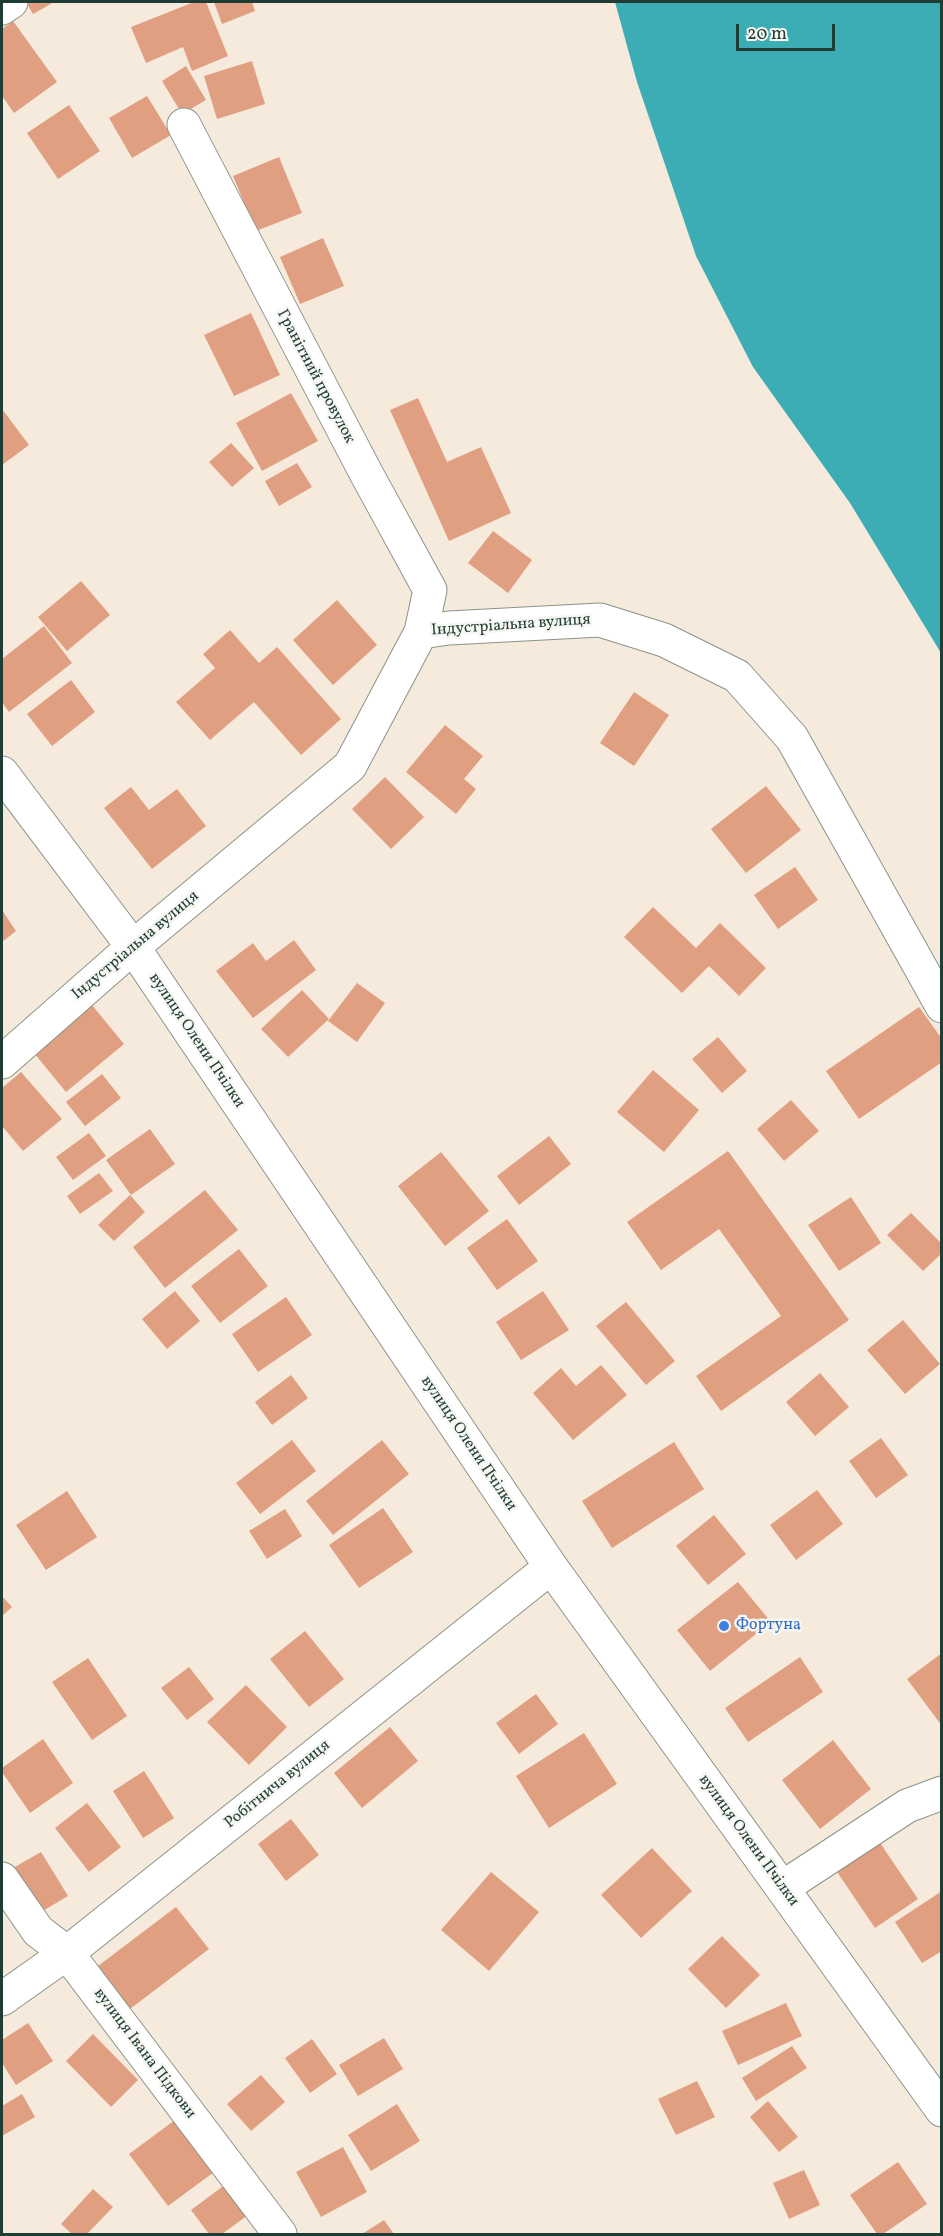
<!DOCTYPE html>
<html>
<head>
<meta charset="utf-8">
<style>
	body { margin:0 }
	#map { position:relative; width:943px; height:2236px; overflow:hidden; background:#f5eadc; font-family:Vollkorn,serif }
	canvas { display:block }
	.frame { position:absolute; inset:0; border:3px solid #1f3d34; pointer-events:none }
	.scale { position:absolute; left:736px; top:24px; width:99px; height:27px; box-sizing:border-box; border:3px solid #1f3d34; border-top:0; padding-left:8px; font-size:18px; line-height:21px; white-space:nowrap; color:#1f3d34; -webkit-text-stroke:4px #f6f6f2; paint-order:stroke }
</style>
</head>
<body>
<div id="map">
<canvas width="943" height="2236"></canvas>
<div class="frame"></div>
<div class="scale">20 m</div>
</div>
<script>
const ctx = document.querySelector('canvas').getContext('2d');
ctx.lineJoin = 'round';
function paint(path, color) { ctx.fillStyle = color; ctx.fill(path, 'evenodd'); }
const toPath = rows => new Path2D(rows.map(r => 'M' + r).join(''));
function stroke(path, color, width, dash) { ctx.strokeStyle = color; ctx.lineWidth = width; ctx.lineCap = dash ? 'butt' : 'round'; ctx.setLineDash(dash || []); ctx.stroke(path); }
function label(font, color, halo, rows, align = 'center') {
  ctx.font = font + ' Vollkorn,serif'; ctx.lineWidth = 5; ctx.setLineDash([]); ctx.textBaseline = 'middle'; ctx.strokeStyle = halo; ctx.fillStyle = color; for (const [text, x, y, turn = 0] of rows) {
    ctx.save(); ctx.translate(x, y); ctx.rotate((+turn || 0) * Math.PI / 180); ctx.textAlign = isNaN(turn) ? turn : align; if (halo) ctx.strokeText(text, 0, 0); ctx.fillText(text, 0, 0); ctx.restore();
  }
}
const water = toPath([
	[615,2,941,2,941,653,850,503,753,367,696,256,637,82]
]);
const building = toPath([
	[26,2,54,2,33,14],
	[194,2,206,2,228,56,192,71,183,47,146,63,131,27],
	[214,2,252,2,255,11,222,24],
	[13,21,57,82,14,113,2,96,2,29],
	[252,61,265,104,217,119,204,76],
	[186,66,206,100,182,114,162,81],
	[147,96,171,135,132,158,109,118],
	[69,105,100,151,58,179,27,133],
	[279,157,302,213,256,231,233,176],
	[323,238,344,286,300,304,280,257],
	[251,313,280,375,234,396,204,335],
	[291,393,318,441,262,471,236,423],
	[418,398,447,462,481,447,511,513,449,541,390,410],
	[2,409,29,445,2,465],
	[231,443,254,468,232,487,209,462],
	[297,463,312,487,279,506,265,481],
	[493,531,532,560,508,593,468,563],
	[81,581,110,615,67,651,38,617],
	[337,600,377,645,333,685,293,640],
	[44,626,72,663,9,712,2,702,2,659],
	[230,630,259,663,277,647,341,719,301,755,254,702,210,740,176,702,215,668,203,654],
	[71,680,95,712,52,746,27,714],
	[634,692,669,715,634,766,600,743],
	[445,725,483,756,464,779,476,789,456,814,406,772],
	[385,777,424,817,391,849,352,809],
	[766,786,801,830,746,873,711,829],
	[131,787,149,810,177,789,206,826,152,869,104,808],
	[795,867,818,900,778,929,754,895],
	[653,907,696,948,720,923,766,968,739,996,709,966,682,993,624,937],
	[2,910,16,931,2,942],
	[294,940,316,970,253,1018,216,971,253,943,266,961],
	[357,983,385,1003,357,1042,328,1021],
	[302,990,329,1019,288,1057,261,1029],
	[92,1005,124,1044,66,1092,34,1053],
	[919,1007,942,1039,942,1062,859,1119,826,1071],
	[718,1037,747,1071,722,1093,692,1059],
	[653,1070,699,1110,664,1152,617,1112],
	[21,1072,62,1119,23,1151,2,1126,2,1088],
	[102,1074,121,1098,85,1126,66,1102],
	[791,1100,819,1131,784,1161,757,1129],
	[150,1129,175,1164,131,1195,106,1160],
	[89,1133,106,1156,73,1180,56,1157],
	[549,1136,571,1164,519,1205,497,1176],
	[728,1151,849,1320,721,1411,696,1376,781,1316,719,1229,661,1270,627,1222],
	[441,1152,489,1211,445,1246,398,1186],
	[99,1173,113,1191,80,1214,67,1196],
	[205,1190,238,1230,165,1288,133,1247],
	[130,1195,145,1212,114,1241,98,1225],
	[851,1197,881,1243,839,1271,808,1225],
	[911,1213,942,1244,942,1253,923,1271,887,1235],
	[507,1219,538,1261,497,1290,467,1248],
	[239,1249,268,1286,220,1323,191,1286],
	[175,1291,200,1321,167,1349,142,1319],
	[543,1291,569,1330,521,1360,496,1322],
	[286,1297,312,1335,258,1372,232,1334],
	[626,1302,675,1361,646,1385,596,1326],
	[903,1320,940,1364,905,1394,867,1350],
	[601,1365,627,1395,573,1440,533,1393,561,1368,576,1386],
	[820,1373,849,1407,815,1436,786,1402],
	[291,1375,308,1398,272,1425,255,1402],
	[881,1438,908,1475,876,1498,849,1461],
	[292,1440,316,1471,260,1514,236,1483],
	[382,1440,409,1474,333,1535,306,1501],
	[674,1442,704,1489,612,1548,582,1501],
	[817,1490,843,1524,796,1560,770,1525],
	[67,1491,97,1537,46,1570,16,1525],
	[383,1508,413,1552,359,1588,329,1545],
	[285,1509,302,1536,267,1559,249,1531],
	[714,1515,746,1554,708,1585,676,1546],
	[738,1582,771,1622,710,1671,677,1630],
	[2,1596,12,1607,2,1616],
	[305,1631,344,1679,309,1707,270,1659],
	[942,1653,942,1726,907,1679],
	[800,1657,823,1692,748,1742,725,1708],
	[88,1658,127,1716,92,1740,52,1682],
	[189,1667,214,1699,187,1720,161,1688],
	[246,1685,287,1727,249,1765,207,1722],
	[536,1694,558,1724,519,1754,496,1723],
	[390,1727,418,1761,362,1808,334,1773],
	[584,1733,617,1784,549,1828,516,1776],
	[43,1739,73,1783,30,1813,2,1772,2,1768],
	[833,1740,871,1789,820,1829,782,1780],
	[144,1771,174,1818,143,1838,113,1791],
	[87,1803,121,1847,89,1872,55,1828],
	[291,1819,319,1855,286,1881,258,1844],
	[874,1834,918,1899,875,1928,831,1863],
	[652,1848,692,1891,641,1938,601,1895],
	[41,1852,68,1896,41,1912,13,1868],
	[491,1872,539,1912,489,1971,441,1930],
	[942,1891,942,1951,922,1963,895,1922],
	[176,1907,209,1949,126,2012,94,1969],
	[722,1936,760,1975,726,2008,688,1969],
	[786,2003,802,2036,738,2065,722,2031],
	[28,2023,53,2061,16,2085,2,2063,2,2040],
	[93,2034,138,2080,111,2107,66,2061],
	[384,2038,403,2069,358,2096,339,2065],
	[312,2039,337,2074,310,2093,285,2058],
	[792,2046,807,2068,756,2101,742,2078],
	[261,2075,285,2102,251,2131,227,2104],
	[697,2081,715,2117,676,2135,658,2099],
	[22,2094,35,2117,2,2136,2,2106],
	[768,2101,798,2137,779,2152,750,2117],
	[397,2104,420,2141,371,2171,348,2135],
	[175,2120,214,2172,168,2206,129,2154],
	[343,2147,367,2192,321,2217,296,2172],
	[898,2162,927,2204,883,2234,877,2234,850,2195],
	[804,2170,820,2205,789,2219,773,2183],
	[226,2184,248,2215,222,2234,209,2234,191,2210],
	[93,2189,113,2207,87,2234,72,2234,61,2224],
	[384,2220,394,2234,362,2234]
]);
const minor = toPath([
	[2,8,11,2],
	[184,125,366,473,430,590,421,632],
	[2,773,133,947,551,1567,942,2110],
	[2,1062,133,947,350,766,421,632,449,628,600,620,664,640,737,676,792,738,942,1006],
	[2,1879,38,1931,67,1953,280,2234],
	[782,1888,907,1806,942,1793],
	[2,1999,67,1953,551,1567]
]);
const markers = [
	[724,1626,6,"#3f7fe0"]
];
const streetNames = [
	["Гранітний провулок",315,377,62],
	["Індустріальна вулиця",511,626,-4],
	["Індустріальна вулиця",136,946,-40],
	["вулиця Олени Пчілки",196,1041,56],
	["вулиця Олени Пчілки",468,1444,56],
	["Робітнича вулиця",278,1785,-39],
	["вулиця Олени Пчілки",748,1841,54],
	["вулиця Івана Підкови",144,2054,53]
];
const shopNames = [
	["Фортуна",736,1626]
];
paint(water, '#3cadb4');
paint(building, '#e19f81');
stroke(minor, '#8a9488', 35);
stroke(minor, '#fff', 33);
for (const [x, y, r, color] of markers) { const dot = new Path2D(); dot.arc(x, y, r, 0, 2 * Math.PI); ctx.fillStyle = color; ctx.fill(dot); stroke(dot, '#f6f6f2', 2); }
label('16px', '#1f3d34', '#f6f6f2', streetNames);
label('16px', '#366cbe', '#f6f6f2', shopNames, 'left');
</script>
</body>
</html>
